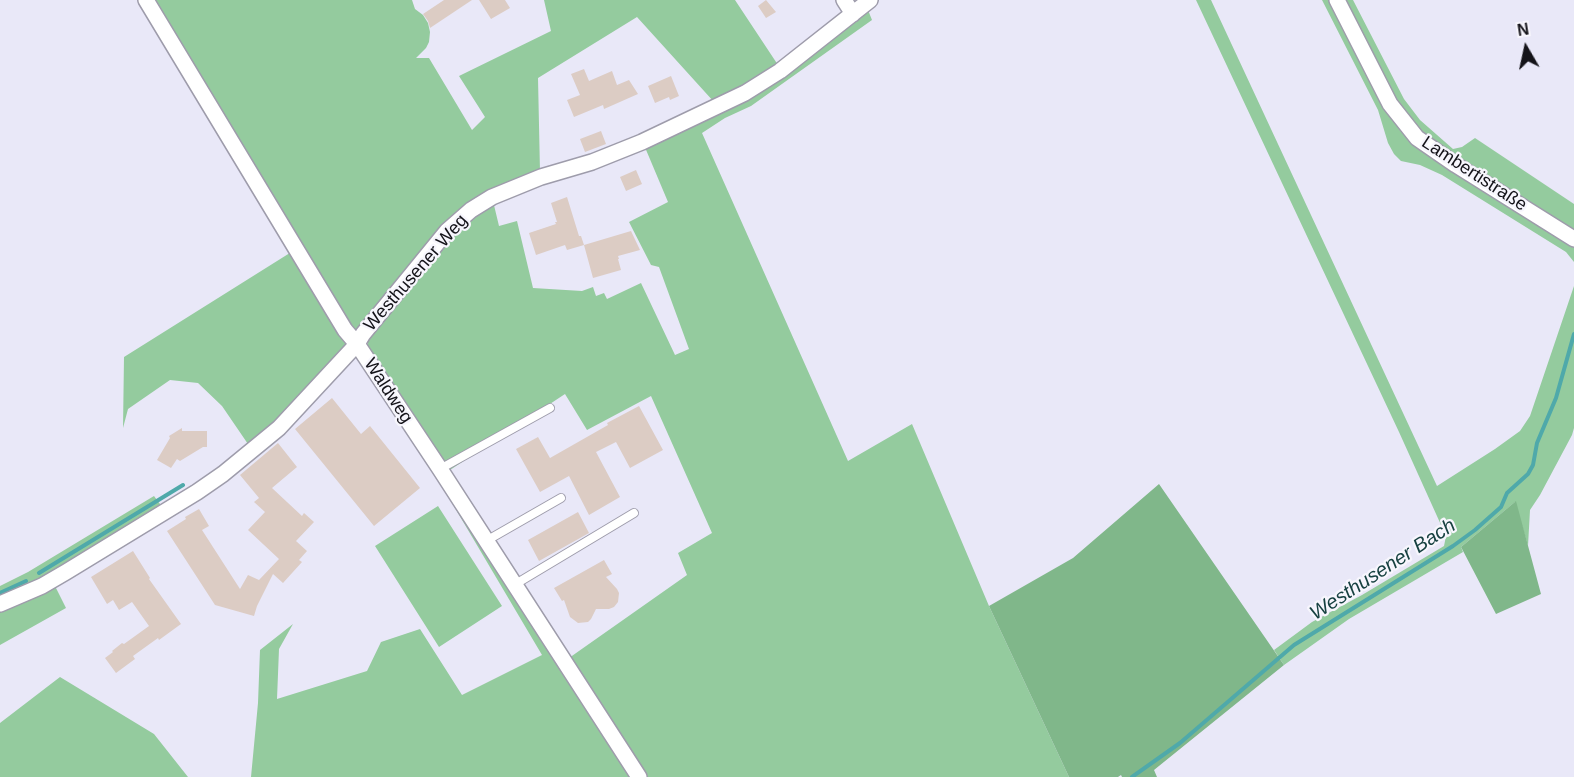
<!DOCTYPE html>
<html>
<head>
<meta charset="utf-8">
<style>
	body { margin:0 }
	#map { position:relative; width:1574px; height:777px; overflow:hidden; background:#e9e8f8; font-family:Helvetica,sans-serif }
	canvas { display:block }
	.north { position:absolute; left:1496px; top:18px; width:60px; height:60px; -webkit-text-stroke:4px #f7f6fd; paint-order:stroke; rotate:351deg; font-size:16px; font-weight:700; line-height:24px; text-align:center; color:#141319 }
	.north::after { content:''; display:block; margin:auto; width:21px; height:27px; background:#141319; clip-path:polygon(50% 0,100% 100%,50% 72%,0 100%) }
</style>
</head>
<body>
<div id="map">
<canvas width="1574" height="777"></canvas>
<div class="north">N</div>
</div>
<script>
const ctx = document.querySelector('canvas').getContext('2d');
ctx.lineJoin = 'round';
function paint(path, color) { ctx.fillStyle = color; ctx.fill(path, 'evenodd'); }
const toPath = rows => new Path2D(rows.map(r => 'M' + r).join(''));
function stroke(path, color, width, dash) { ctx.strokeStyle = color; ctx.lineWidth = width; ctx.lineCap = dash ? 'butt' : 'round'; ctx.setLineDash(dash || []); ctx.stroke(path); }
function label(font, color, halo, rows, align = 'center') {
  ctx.font = font + ' Helvetica,sans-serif'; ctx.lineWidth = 4.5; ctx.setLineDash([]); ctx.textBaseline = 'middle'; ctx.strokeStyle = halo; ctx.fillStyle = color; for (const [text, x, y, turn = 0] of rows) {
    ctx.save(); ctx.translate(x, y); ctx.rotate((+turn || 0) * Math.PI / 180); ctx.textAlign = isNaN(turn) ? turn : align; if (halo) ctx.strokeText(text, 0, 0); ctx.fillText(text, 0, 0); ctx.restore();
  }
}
const green = toPath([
	[149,0,412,0,415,9,423,15,428,23,430,32,429,42,426,48,416,58,429,58,472,130,485,117,459,76,551,31,544,0,735,0,778,65,743,89,714,102,637,17,538,78,540,172,491,193,355,333],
	[1196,0,1211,0,1437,486,1495,449,1520,431,1530,416,1574,286,1574,428,1572,435,1540,495,1530,510,1528,546,1515,502,1461,547,1463,552,1349,619,1284,665,1274,650,1312,622,1362,595,1444,546,1446,536,1399,432],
	[1322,0,1330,0,1390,116,1409,140,1427,155,1574,248,1574,262,1566,252,1442,175,1420,165,1401,161,1394,154,1388,143,1378,110],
	[1344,0,1353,0,1404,99,1420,120,1453,149,1462,147,1475,138,1574,204,1574,232,1433,142,1412,123,1396,101],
	[868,10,872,20,751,106,725,118,702,133,848,461,912,424,989,606,1069,777,644,777,569,658,687,575,678,553,712,533,651,396,587,430,565,394,447,472,371,357,368,346,368,337,451,234,493,201,499,226,517,221,533,288,582,291,593,287,596,296,604,293,607,299,641,283,675,355,689,349,659,267,651,265,629,222,668,202,644,145,750,97],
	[293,251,348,344,346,349,250,447,222,406,198,383,170,380,128,409,123,428,124,357],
	[439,481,484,545,635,777,251,777,258,703,260,650,293,624,279,649,277,699,367,671,381,642,420,629,462,695,542,655],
	[154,496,163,508,48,575,0,599,0,586,28,572],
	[438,506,502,606,439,647,375,546],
	[54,584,66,608,0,645,0,610],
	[60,677,154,734,188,777,0,777,0,723]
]);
const forest = toPath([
	[1159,484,1284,665,1154,770,1157,777,1122,777,1121,775,1118,777,1069,777,989,606,1073,558],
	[1516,501,1541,594,1496,614,1461,547]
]);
const stream = toPath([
	[39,573,183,485],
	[0,593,26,581],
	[1132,777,1180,743,1294,645,1453,546,1475,530,1501,507,1507,493,1528,474,1533,465,1537,443,1556,398,1574,334]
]);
const building = toPath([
	[444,0,472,0,430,28,428,21,423,14],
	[479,0,505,0,510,8,491,19],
	[766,0,776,12,766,18,758,6],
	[584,69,589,81,612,71,617,85,629,80,638,94,604,109,603,105,574,117,567,100,580,95,571,74],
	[671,76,679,96,670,100,669,97,655,103,648,86],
	[601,131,606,144,585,152,580,139],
	[636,170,642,184,626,191,620,177],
	[567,197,579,236,581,236,584,245,631,231,640,250,618,256,619,259,618,259,621,270,593,278,584,245,567,250,565,245,536,255,529,233,556,224,555,222,557,222,551,203],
	[332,398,361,434,370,426,420,488,374,526,295,429],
	[639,406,663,450,630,468,616,442,596,452,620,497,589,515,569,476,540,492,516,449,538,437,550,458,608,425,607,423],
	[182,428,182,431,207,431,207,447,203,447,180,461,177,459,171,468,157,460,170,438,169,436],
	[278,443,297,467,272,488,302,516,304,513,314,522,296,541,307,551,299,560,302,562,283,583,273,574,257,606,254,616,215,605,167,531,186,519,185,517,199,509,209,526,202,530,240,589,248,575,259,580,279,559,248,530,265,512,254,502,259,498,240,475],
	[578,512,589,533,539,561,528,540],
	[133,551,150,578,149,579,181,624,159,640,158,638,133,656,135,659,116,673,105,658,113,652,112,651,122,643,124,644,149,626,132,602,119,610,113,600,107,604,91,577],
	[604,560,612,574,606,577,617,589,619,593,618,602,614,607,609,609,596,609,591,619,588,622,578,623,570,617,564,600,562,601,554,588]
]);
const lane = toPath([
	[440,469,550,408],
	[486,541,561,498],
	[514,585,634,513]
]);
const street = toPath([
	[146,0,345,330,357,344,440,469,639,777],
	[844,0,853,14],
	[1337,0,1390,104,1417,138,1456,165,1574,239],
	[0,604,42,586,66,572,197,492,223,474,279,428,357,344,363,334,447,231,471,210,492,197,541,177,592,162,642,142,745,93,780,71,870,0]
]);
const streetNames = [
	["Lambertistraße",1474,174,33],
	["Westhusener Weg",416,273,-49],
	["Waldweg",388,391,57]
];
const waterNames = [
	["Westhusener Bach",1383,570,-33]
];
paint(green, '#94cb9e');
paint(forest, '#80b78a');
stroke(stream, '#4fa9aa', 4);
paint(building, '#dcccc4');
stroke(lane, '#9e9cab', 10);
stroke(street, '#9e9cab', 18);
stroke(lane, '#fff', 8);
stroke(street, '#fff', 15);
label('18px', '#141319', '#f7f6fd', streetNames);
label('italic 20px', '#174141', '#f7f6fd', waterNames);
</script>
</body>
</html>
